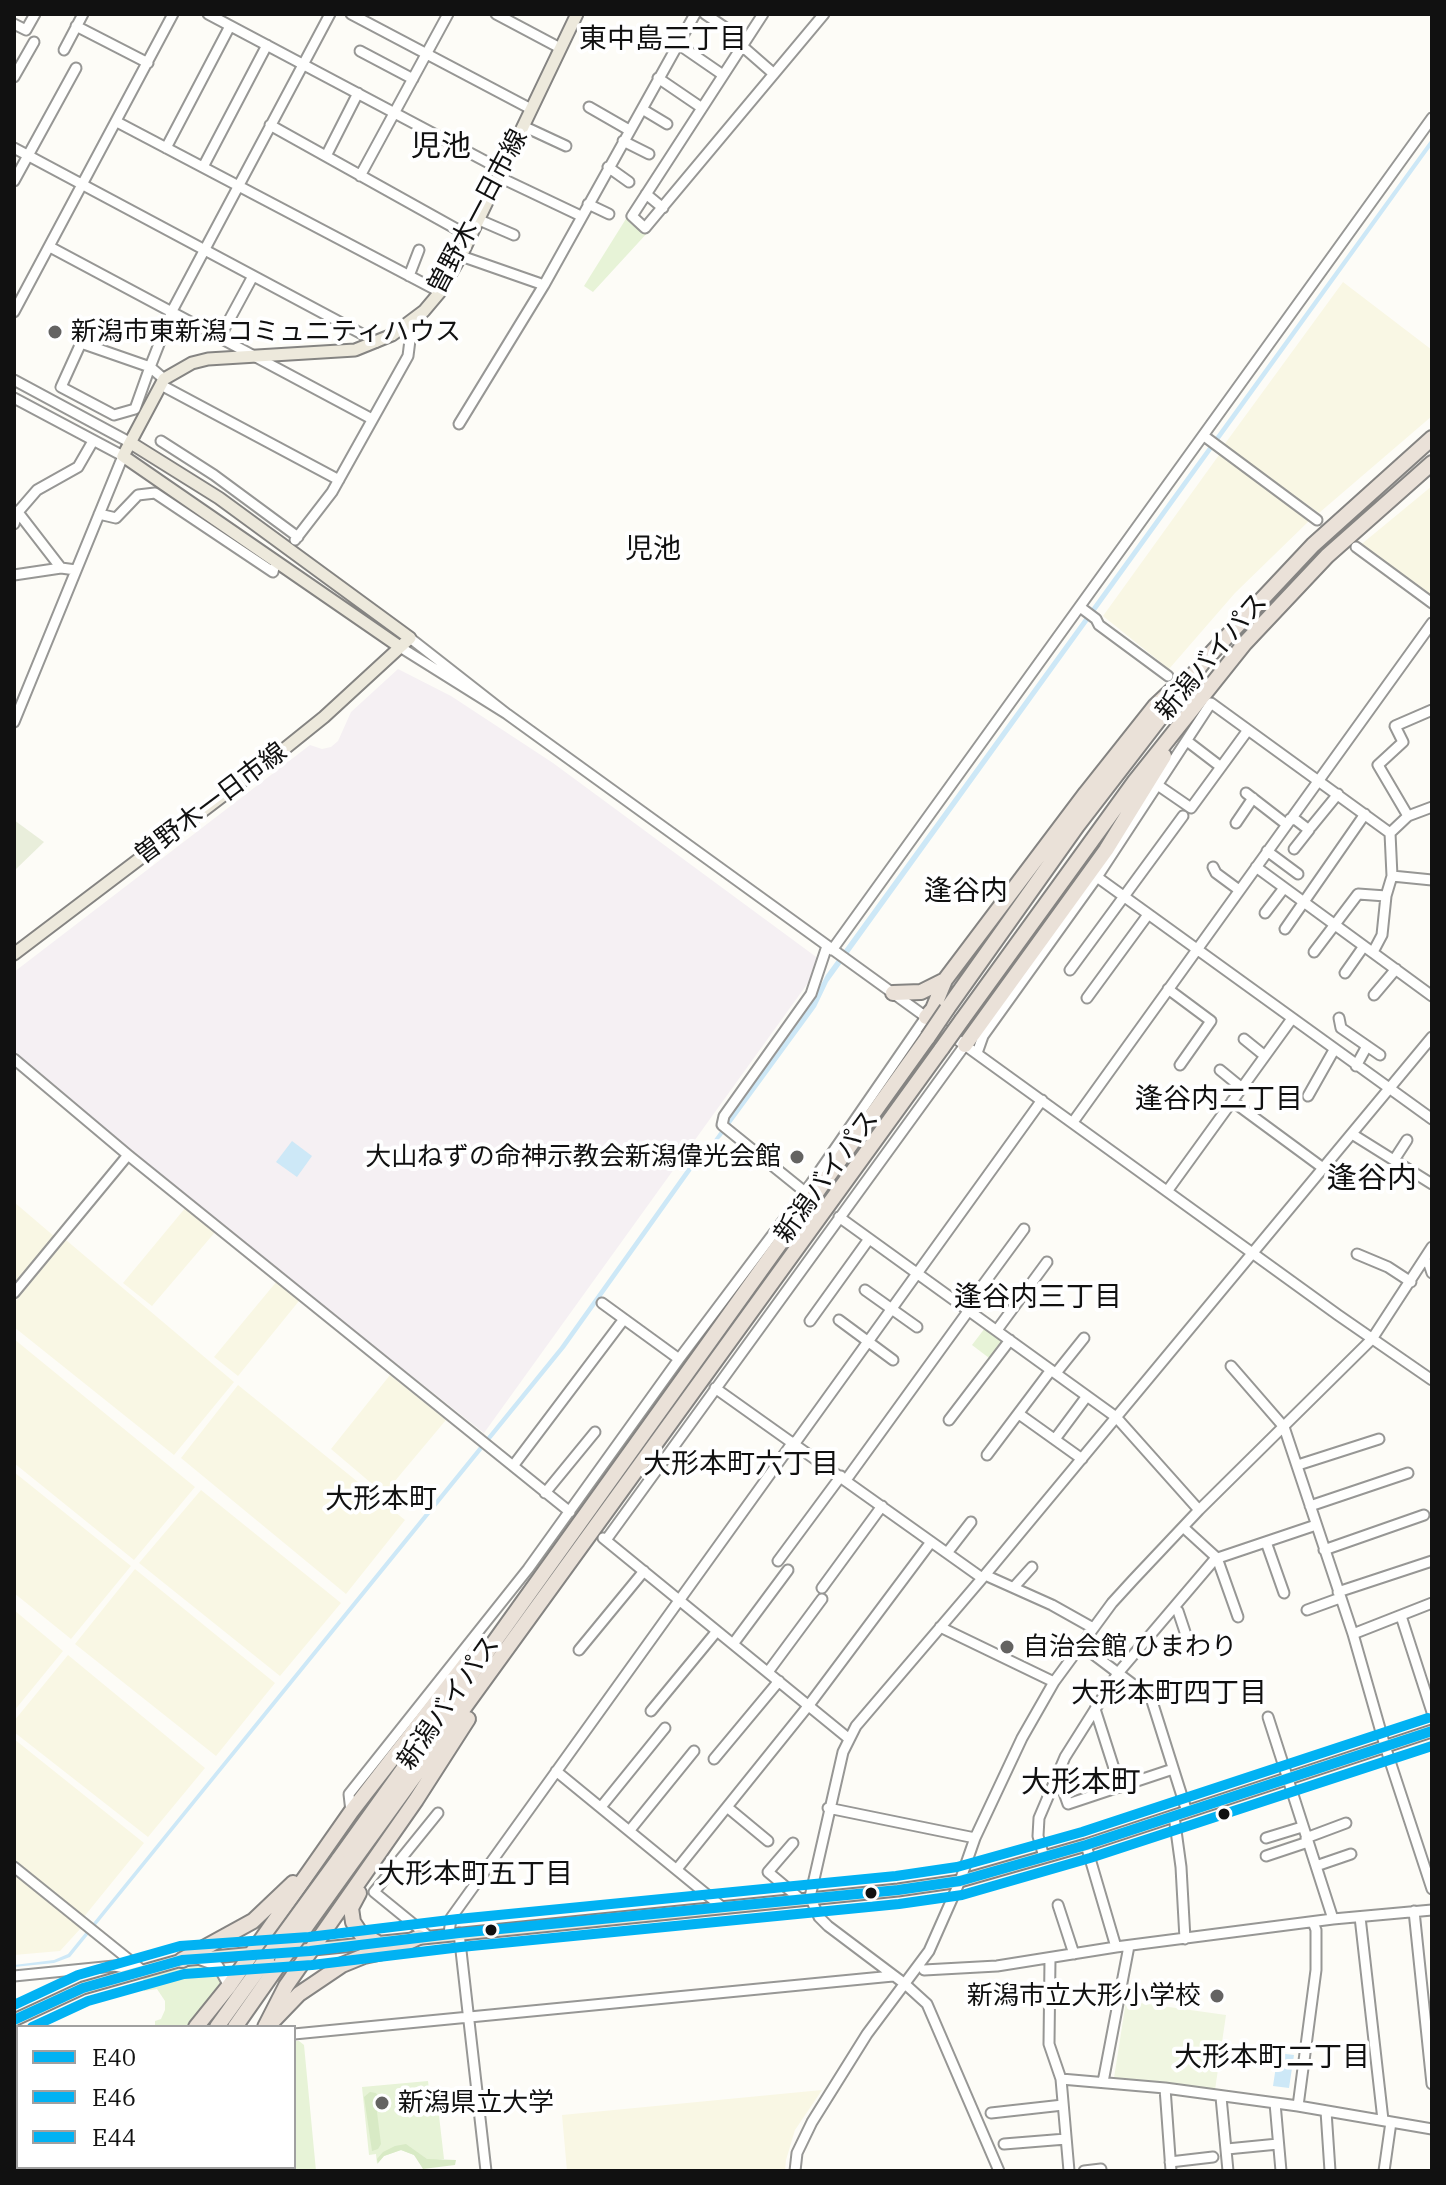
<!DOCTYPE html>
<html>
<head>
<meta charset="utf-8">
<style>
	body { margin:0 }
	#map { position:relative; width:1446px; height:2185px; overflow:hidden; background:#fdfcf7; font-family:"IBM Plex Serif",serif }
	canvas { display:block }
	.frame { position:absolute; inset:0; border:16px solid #111; pointer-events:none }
	.legend { position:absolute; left:16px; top:2025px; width:280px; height:144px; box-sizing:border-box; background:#fff; border:2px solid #a0a0a0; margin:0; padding:10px 14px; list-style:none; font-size:24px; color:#111 }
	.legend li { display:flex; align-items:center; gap:16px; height:40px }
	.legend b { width:40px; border:2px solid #a0a0a0 }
</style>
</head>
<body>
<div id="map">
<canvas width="1446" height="2185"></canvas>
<div class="frame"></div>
<ul class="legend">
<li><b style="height:10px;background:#01b2f3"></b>E40</li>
<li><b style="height:10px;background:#01b2f3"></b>E46</li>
<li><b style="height:10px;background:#01b2f3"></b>E44</li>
</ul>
</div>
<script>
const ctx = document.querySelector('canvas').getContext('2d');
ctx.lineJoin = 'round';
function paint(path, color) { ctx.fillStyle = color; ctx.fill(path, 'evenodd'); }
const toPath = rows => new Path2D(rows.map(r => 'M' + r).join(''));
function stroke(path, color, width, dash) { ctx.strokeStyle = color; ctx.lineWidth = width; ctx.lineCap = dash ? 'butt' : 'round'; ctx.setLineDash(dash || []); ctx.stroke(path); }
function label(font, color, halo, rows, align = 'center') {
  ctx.font = font + ' "IBM Plex Serif","Noto Sans JP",serif'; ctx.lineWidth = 8; ctx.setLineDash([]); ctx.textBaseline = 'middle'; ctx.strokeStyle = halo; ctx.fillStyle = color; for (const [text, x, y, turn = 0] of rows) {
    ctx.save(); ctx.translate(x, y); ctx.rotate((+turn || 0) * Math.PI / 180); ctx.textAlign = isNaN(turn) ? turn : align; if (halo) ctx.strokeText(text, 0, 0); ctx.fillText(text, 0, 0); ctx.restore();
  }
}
const industrial = toPath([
	[398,669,451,696,553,763,823,962,484,1433,14,1061,14,972,310,745,322,749,331,747,338,741,351,712]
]);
const farmland = toPath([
	[1343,282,1432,350,1432,416,1319,513,1224,445],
	[1219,455,1310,520,1235,593,1169,669,1103,616],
	[1432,486,1432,600,1358,547],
	[14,1202,55,1237,14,1288],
	[186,1207,216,1231,152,1306,123,1283],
	[66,1240,234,1382,174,1455,14,1327,14,1303],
	[277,1281,299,1301,238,1376,214,1357],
	[14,1339,195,1487,134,1560,14,1463],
	[390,1375,446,1420,384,1494,331,1449],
	[238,1385,405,1520,346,1594,181,1458],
	[14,1472,131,1566,71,1639,14,1593],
	[201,1490,341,1603,280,1676,139,1563],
	[135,1569,275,1683,216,1756,75,1644],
	[14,1610,63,1651,14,1711],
	[68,1655,205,1768,148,1837,14,1732,14,1721],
	[14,1739,144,1843,83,1918,14,1862],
	[14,1874,81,1928,60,1951,14,1955],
	[822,2090,795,2130,786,2160,785,2171,567,2171,562,2115]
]);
const green = toPath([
	[629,214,649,231,593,292,584,286],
	[988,1324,1009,1340,993,1361,972,1345],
	[203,1965,216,1970,223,1983,191,2027,155,2027,155,2021,161,2019,165,2010,165,2001,157,1989,144,1991,143,1975],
	[294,2041,299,2041,304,2045,316,2171,252,2171,252,2167,294,2167],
	[428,2081,431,2107,438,2107,444,2159,420,2162,414,2155,401,2150,384,2156,377,2164,376,2154,369,2155,362,2087]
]);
const forest = toPath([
	[370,2092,376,2093,380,2100,377,2112,381,2144,378,2149,372,2151,364,2097],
	[406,2144,427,2159,456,2160,455,2165,423,2169,414,2155,401,2150,384,2156,378,2163,377,2159,383,2152,395,2146]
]);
const cemetery = toPath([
	[14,820,44,842,14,871]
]);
const pitch = toPath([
	[1126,2001,1226,2015,1215,2090,1114,2078]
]);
const water = toPath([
	[1432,138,1432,145,854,946,828,982,816,1007,721,1137,699,1160,565,1348,70,1957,54,1963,14,1967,14,1965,54,1960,68,1954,560,1347,696,1156,713,1141,810,1006,826,975],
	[292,1141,312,1156,297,1177,276,1162],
	[1278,2053,1294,2055,1289,2088,1273,2086]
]);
const minor = toPath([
	[208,14,502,170],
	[351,14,531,109],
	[496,14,560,48],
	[705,14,745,41],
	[763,14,632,216,645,228,824,14],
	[14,24,26,30,35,14],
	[76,26,148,63],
	[678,44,723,75],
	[742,46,774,74],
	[64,50,83,14],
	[360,51,413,79],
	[14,77,34,42],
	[658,78,702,108],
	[589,107,629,130],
	[642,109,667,124],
	[117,122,440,292],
	[270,125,469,236],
	[523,126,566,146],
	[623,141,649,154],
	[14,148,377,342],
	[166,148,230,26],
	[326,156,358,93],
	[203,167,267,45],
	[608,167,629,182],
	[360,176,448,14],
	[499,177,581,216],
	[14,181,76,68],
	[646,194,663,208],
	[588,204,609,214],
	[477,219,514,235],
	[50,247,372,419],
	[461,256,544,285,695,14],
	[409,276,419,250],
	[14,312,173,14],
	[220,337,253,276],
	[81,343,150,367,135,409,114,415,61,387,81,343],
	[164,379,150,367,172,311,330,14],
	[14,380,131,443],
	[161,385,339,480],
	[14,398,123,456,14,722],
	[459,424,544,285],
	[1204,436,1317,520],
	[161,441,214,475,298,537],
	[17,511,61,568,76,570],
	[99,514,116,518,138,495,155,493,273,572,274,568],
	[14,524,18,512,37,490,78,467,93,441],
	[295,540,332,492,408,356,411,332,406,326],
	[1356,547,1432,603],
	[14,575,61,568],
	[1080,607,1096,619,1099,625,1168,676],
	[400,647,507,714,410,638],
	[507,714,1338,1315,1432,1380],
	[1187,741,1221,767],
	[1159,786,1191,808,1248,730],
	[1246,793,1286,824],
	[1408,816,1378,765,1403,742,1395,726,1432,710],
	[1290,819,1296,820,1309,830,1294,849],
	[1236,823,1253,798],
	[1311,827,1338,794],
	[1390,833,1392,876,1432,880],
	[1267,851,1298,874],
	[1213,867,1216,873,1239,890],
	[1256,867,1432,996],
	[1097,877,1211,703,1390,833,1408,816,1432,807],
	[1265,913,1284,888],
	[1285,929,1365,814],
	[832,950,1432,118],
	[1314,952,1358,894,1386,896],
	[1373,952,1382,935,1386,896,1392,876],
	[1070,970,1183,816],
	[1345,973,1364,946],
	[1168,989,1211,1021,1180,1065],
	[1374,995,1396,969],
	[1087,998,1147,916],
	[1339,1018,1341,1028,1380,1055],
	[1244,1039,1265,1056],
	[977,1053,983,1036,1097,877,1432,1119],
	[14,1059,128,1155,570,1512],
	[1356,1066,1367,1046],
	[1220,1070,1242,1088],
	[1308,1096,1334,1050],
	[1232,1101,1323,1168],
	[1073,1122,1432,623],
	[1352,1134,1432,1184],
	[1394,1160,1407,1140],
	[1168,1190,1291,1020],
	[805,1192,722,1125,724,1116,811,994,827,946],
	[839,1217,1116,1417,1199,1510],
	[1357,1254,1388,1267,1411,1282],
	[1424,1261,1429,1264,1432,1273],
	[865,1290,917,1327],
	[14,1293,128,1155],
	[602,1303,679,1359],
	[966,1308,1024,1229],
	[839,1320,893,1360],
	[810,1321,869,1239],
	[997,1330,1047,1262],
	[1231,1366,1284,1427,1353,1634,1385,1746,1432,1889],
	[1056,1373,1084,1338],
	[715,1388,982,1578],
	[1019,1414,1082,1459],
	[949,1420,1010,1340],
	[1055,1439,1087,1396],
	[795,1443,1042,1100],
	[987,1455,1051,1370],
	[1298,1465,1379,1439],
	[513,1466,624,1319],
	[846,1480,969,1310],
	[545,1493,595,1432],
	[1310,1506,1408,1473],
	[1183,1527,1217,1558,1238,1617],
	[603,1538,848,1738],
	[606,1540,965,1045],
	[1266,1542,1284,1593],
	[1324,1550,1424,1515],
	[947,1553,971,1522],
	[778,1561,841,1476],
	[985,1575,1052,1605,1093,1628],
	[1014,1587,1032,1567],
	[822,1588,882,1506],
	[1338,1592,1432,1561],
	[1174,1608,1178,1611,1186,1635],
	[1307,1610,1340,1598],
	[1401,1616,1432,1712],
	[940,1627,1054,1682],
	[1353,1634,1432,1603],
	[733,1644,788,1570],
	[1081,1645,1151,1698,1187,1812],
	[579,1650,644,1571],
	[768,1672,822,1599],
	[1095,1709,1120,1787],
	[651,1711,717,1631],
	[1268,1717,1333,1919],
	[714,1759,779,1681],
	[556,1771,722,1907],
	[1057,1773,1068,1804,1173,1769],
	[601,1807,665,1728],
	[727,1807,768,1841],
	[828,1808,975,1838],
	[351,1812,349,1794,528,1569,679,1359,810,1185,926,1017],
	[1174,1816,1181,1867,1185,1939],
	[630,1830,694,1751],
	[1266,1838,1302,1827],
	[1306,1838,1346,1823],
	[793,1843,768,1872,799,1898],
	[1086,1845,1116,1947],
	[1266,1856,1308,1842],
	[1044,1857,1038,1836,1039,1818,1065,1757,1118,1673,1215,1559,1316,1525],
	[1316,1866,1351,1854],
	[14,1867,143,1971],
	[677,1869,809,1705,931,1542],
	[1058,1905,1074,1954],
	[1414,1911,1432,2084],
	[1360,1917,1383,2120],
	[459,1933,486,2171],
	[449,1934,451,1918,793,1442],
	[428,1936,374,1892,438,1813],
	[198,1959,218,1966,229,1986],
	[1050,1959,1049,2044,1061,2079,1069,2171],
	[924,1970,997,1966,1116,1947,1333,1919,1432,1910],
	[14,1976,114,1966,142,1971],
	[294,2034,893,1976],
	[14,2064,18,2063],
	[1061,2079,1165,2088,1298,2106,1432,2129],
	[1103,2082,1129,1946],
	[1165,2088,1171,2171],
	[1221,2097,1228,2171],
	[1275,2103,1281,2171],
	[1298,2106,1316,1970,1316,1930,1313,1922],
	[1326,2111,1330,2171],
	[991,2113,1063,2105],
	[1004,2144,1066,2139],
	[1227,2149,1278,2144],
	[1170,2162,1213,2157],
	[245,2167,245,2171],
	[82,2171,84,2167],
	[177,2171,180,2167],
	[795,2171,797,2153,812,2122,867,2034,929,1951,960,1881,975,1838,1022,1738,1054,1682,1112,1603,1133,1580,1199,1510,1372,1339,1432,1247],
	[999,2171,927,2004,905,1984,828,1926,819,1917,810,1897,843,1752,856,1726,985,1575,1432,1037],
	[1084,2171,1101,2169],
	[1384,2171,1391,2122]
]);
const major = toPath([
	[400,647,123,456,164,379,192,363,208,359,355,350,392,335,424,311,440,292,461,256,577,14],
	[14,954,283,750,324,717,410,638,219,498,131,443],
	[284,1952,898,1890,960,1881,1086,1845,1432,1731],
	[14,2020,83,1988,143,1971,182,1960,255,1953]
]);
const highway = toPath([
	[893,993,921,992,945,980,1086,793,1155,706,1172,690],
	[947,1009,1077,826,1204,661,1313,545,1432,438],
	[926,1017,933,1009,945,980],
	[962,1020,1135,781,1245,643,1327,556,1432,463],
	[965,1045,1106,850,1164,756],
	[338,1860,928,1037],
	[348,1868,942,1048],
	[359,1893,351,1908,353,1922,361,1934,376,1942],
	[182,1960,253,1921,293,1883],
	[273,2021,299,1994,342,1965,364,1956,392,1950,419,1937],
	[196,2027,229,1986,351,1812,477,1649],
	[217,2027,268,1956],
	[235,2027,282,1960],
	[265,2027,286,1986,416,1800,468,1719],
	[100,2171,102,2167],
	[119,2171,121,2167],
	[136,2171,138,2167],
	[158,2171,161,2167]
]);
const highwayBridge = toPath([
	[928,1037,947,1009],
	[942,1048,962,1020],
	[268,1956,338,1860],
	[282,1960,348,1868]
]);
const bus1 = toPath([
	[14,2020,83,1988,182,1960,310,1951,459,1933,898,1890,960,1881,1086,1845,1432,1731]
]);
const bus2 = toPath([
	[32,2027,88,2001,184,1974,312,1965,461,1947,899,1904,962,1895,1090,1858,1432,1746]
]);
const bus3 = toPath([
	[14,2005,78,1975,180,1946,309,1937,458,1919,896,1876,957,1867,1082,1832,1428,1718]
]);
const markers = [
	[55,332,8,"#646362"],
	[797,1157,8,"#646362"],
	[1007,1647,8,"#646362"],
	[1224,1814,7,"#111"],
	[871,1893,7,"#111"],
	[491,1930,7,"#111"],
	[1217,1996,8,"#646362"],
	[382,2103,8,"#646362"]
];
const streetNames = [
	["曽野木一日市線",478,212,-62],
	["新潟バイパス",1212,657,-50],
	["曽野木一日市線",211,804,-37],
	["新潟バイパス",827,1177,-54],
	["新潟バイパス",449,1703,-55]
];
const poiNames = [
	["新潟市東新潟コミュニティハウス",71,332],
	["大山ねずの命神示教会新潟偉光会館",781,1157,"right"],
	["自治会館 ひまわり",1023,1647],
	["新潟市立大形小学校",1201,1996,"right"],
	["新潟県立大学",398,2103]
];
const neighbourhoodNames = [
	["東中島三丁目",663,40],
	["児池",653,550],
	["逢谷内",966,892],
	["逢谷内二丁目",1219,1100],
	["逢谷内三丁目",1038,1298],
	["大形本町六丁目",741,1465],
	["大形本町",381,1500],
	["大形本町四丁目",1169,1694],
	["大形本町五丁目",475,1875],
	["大形本町二丁目",1272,2058]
];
const quarterNames = [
	["児池",441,147],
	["逢谷内",1372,1179],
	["大形本町",1081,1783]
];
paint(industrial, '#f5f0f3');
paint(farmland, '#f9f7e4');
paint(green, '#e7f3d7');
paint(forest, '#d8eac5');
paint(cemetery, '#e9eedb');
paint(pitch, '#f0f6e1');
paint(water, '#cde8f7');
stroke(minor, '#979795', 13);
stroke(major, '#858482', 15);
stroke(highway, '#858482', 18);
stroke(minor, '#fffffe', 9);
stroke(major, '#ede9dc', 11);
stroke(highway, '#eae1d8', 14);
stroke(highwayBridge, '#858482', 18, []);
stroke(highwayBridge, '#eae1d8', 14);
stroke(bus1, '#01b2f3', 10);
stroke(bus2, '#01b2f3', 10);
stroke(bus3, '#01b2f3', 10);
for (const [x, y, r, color] of markers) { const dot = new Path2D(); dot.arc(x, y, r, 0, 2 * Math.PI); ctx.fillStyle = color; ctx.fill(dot); stroke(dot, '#fff', 3); }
label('26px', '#111', '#fff', streetNames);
label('26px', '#111', '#fff', poiNames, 'left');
label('28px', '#111', '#fff', neighbourhoodNames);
label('30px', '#111', '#fff', quarterNames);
</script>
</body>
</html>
